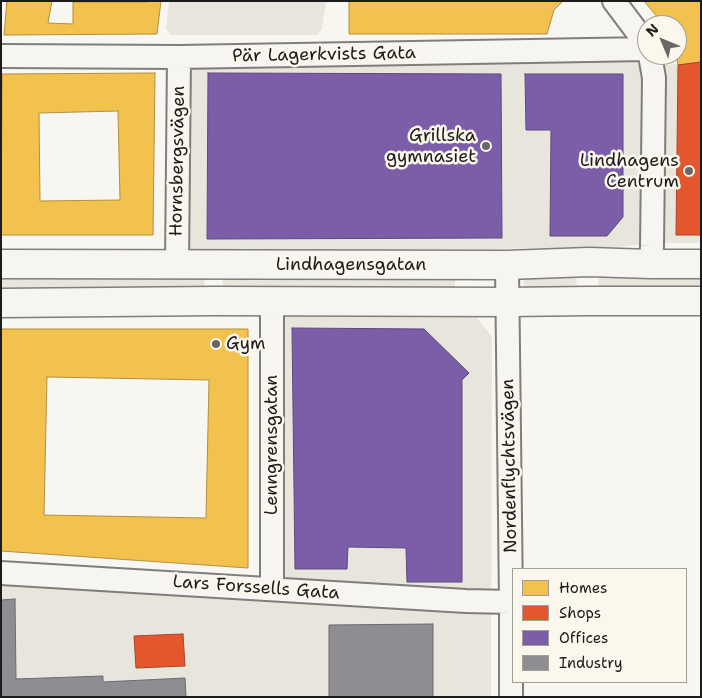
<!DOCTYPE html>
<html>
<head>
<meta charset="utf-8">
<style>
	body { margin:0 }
	#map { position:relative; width:702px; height:698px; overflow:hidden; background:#f8f6f0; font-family:"Shantell Sans",sans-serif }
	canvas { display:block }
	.frame { position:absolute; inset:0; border:2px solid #1c1c1c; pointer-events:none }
	.legend { position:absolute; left:512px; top:568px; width:175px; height:115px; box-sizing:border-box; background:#fbf7ec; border:1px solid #a29f99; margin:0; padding:6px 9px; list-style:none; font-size:15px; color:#1c1c1c }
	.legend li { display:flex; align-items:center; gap:10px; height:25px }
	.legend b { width:25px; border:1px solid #a29f99 }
	.north { position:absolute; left:637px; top:15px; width:50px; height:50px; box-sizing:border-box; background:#fbf7ec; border:1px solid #a29f99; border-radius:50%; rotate:315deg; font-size:14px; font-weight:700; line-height:20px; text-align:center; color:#1c1c1c }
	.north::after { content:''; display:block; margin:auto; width:18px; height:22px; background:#696866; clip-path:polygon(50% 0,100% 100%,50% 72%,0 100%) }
</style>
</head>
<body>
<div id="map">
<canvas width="702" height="698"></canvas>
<div class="frame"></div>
<ul class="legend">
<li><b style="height:14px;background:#f2c14e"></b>Homes</li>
<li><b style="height:14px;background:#e4572e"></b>Shops</li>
<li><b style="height:14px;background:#7b5ea7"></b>Offices</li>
<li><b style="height:14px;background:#8d8d92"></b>Industry</li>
</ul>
<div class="north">N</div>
</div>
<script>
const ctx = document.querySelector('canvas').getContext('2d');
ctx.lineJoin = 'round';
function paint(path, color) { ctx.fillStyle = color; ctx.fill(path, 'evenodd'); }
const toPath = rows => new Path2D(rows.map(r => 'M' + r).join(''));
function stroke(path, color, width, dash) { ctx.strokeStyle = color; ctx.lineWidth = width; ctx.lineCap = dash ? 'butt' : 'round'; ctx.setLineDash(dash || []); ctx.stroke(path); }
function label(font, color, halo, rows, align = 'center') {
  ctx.font = font + ' "Shantell Sans",sans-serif'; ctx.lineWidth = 5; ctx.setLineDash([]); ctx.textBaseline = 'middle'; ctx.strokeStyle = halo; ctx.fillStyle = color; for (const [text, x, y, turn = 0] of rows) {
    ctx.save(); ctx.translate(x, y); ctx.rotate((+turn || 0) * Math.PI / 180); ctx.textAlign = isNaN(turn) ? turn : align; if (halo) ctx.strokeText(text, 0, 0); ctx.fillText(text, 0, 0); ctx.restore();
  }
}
const built = toPath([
	[169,1,326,1,322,29,317,35,171,35,166,29],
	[643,49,654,66,701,62,701,243,659,243,616,247,179,254,181,58],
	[204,274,205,293,1,293,1,275],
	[455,274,455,293,223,293,223,275],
	[576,274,577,295,524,292,523,279,526,276],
	[599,274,701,274,701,292,598,292],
	[276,310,474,314,492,337,491,697,1,697,1,573,276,592]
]);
const homes = toPath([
	[7,1,52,1,48,23,73,24,73,2,147,2,147,1,161,1,157,34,4,35,7,1],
	[349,1,563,1,554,10,547,34,349,34,349,1],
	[644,1,701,1,701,62,678,65,676,55,677,55,677,25,664,25,644,1],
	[155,73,153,235,1,235,2,74,155,73],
	[118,111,120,200,40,201,39,113,118,111],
	[1,329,248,329,248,568,1,551,1,329],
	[47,377,209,380,206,518,44,515,47,377]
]);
const shops = toPath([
	[701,62,701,235,676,235,678,65,701,62],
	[183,634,185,666,136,668,134,636,183,634]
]);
const offices = toPath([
	[208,73,501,74,502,238,207,239,208,73],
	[525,74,623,74,623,217,607,236,550,236,551,130,526,130,525,74],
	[292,328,424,329,469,373,462,380,462,582,407,582,406,548,348,547,347,569,295,569,292,328]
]);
const industry = toPath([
	[15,599,16,679,103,676,103,682,185,678,186,697,1,697,1,600,15,599],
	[433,624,433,697,329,697,329,625,433,624]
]);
const minor = toPath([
	[614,1,647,45],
	[650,55,654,78,652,246,651,264],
	[1,56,179,57,647,49],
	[177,265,179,57],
	[507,265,511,602,511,697],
	[272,301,272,589],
	[1,573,466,601,511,602]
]);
const tertiary = toPath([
	[1,264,507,265,589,262,651,264,701,264],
	[1,303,215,301,508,302,589,301,701,301]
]);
const markers = [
	[486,146,5,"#696866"],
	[689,171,5,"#696866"],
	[216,344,5,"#696866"]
];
const streetNames = [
	["Pär Lagerkvists Gata",324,55,-1],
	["Hornsbergsvägen",178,161,-89],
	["Lindhagensgatan",351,265],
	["Lenngrensgatan",272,445,-90],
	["Nordenflychtsvägen",510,466,-91],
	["Lars Forssells Gata",256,588,4]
];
const poiNames = [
	["Grillska",476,136],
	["gymnasiet",476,157],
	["Lindhagens",679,161],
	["Centrum",679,182],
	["Gym",226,344,"left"]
];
paint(built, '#e8e5dd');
paint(homes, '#f2c14e');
stroke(homes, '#b2903f', 1);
paint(shops, '#e4572e');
stroke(shops, '#a84529', 1);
paint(offices, '#7b5ea7');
stroke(offices, '#5e4a7d', 1);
paint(industry, '#8d8d92');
stroke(industry, '#6b6b6f', 1);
stroke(minor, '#7f7e7b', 26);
stroke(tertiary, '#7f7e7b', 31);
stroke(minor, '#f6f5f1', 22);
stroke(tertiary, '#f6f5f1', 28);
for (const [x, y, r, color] of markers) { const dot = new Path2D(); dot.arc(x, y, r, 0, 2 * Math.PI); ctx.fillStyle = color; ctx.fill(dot); stroke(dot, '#fbf7ec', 2); }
label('18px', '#1c1c1c', '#fbf7ec', streetNames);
label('18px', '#1c1c1c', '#fbf7ec', poiNames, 'right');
</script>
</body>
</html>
